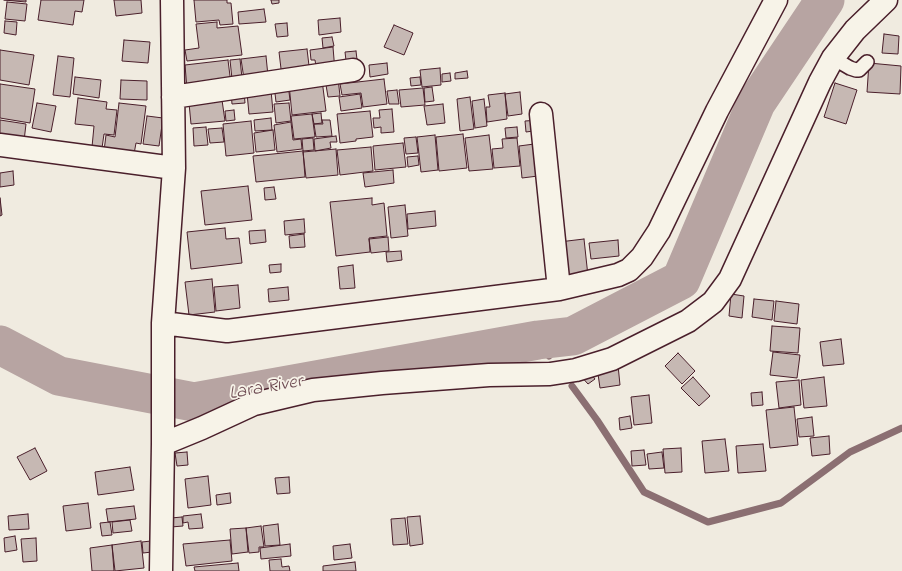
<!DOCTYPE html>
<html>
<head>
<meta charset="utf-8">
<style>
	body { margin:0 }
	canvas { display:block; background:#f0ebe0 }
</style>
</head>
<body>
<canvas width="902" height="571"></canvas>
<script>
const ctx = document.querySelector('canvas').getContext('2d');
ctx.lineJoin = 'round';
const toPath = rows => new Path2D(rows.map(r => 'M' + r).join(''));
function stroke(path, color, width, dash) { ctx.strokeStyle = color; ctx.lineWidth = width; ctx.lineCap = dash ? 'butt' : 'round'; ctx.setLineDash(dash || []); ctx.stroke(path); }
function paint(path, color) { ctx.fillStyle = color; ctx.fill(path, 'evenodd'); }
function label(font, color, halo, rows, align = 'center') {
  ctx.font = font + ' "Indie Flower",sans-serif'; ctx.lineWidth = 3.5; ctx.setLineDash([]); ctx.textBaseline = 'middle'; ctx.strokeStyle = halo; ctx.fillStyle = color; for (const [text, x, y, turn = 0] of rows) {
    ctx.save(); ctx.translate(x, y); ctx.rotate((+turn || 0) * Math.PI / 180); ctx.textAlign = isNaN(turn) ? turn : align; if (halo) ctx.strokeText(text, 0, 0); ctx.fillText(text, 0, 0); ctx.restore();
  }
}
const stream = toPath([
	[538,340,549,356],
	[572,386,597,420,644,492,708,522,781,503,850,452,902,428]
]);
const river = toPath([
	[0,345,59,376,194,402,538,340,573,336,681,280,756,103,825,0]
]);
const building = toPath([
	[4,0,26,0,26,2,4,0],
	[41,0,84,0,82,12,75,11,73,25,38,20,41,0],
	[114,0,141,0,142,13,116,16,114,0],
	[194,0,227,0,227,3,231,3,233,24,220,25,219,20,196,22,194,0],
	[271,0,279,0,279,3,272,4,271,0],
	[7,2,27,4,25,21,5,19,7,2],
	[264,9,266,22,239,24,238,12,264,9],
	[340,18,341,32,319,35,318,20,340,18],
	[5,21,17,22,16,35,4,33,5,21],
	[217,22,217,28,238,26,242,55,187,61,185,50,199,48,196,24,217,22],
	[287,23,288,36,277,37,275,24,287,23],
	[394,25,413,33,404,55,384,47,394,25],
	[884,34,899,36,898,54,882,53,884,34],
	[332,37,334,46,323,48,322,38,332,37],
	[124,40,150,42,148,63,122,61,124,40],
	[333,47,335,71,317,73,315,60,311,60,310,50,333,47],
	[307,49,310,74,282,77,279,52,307,49],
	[0,50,34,55,29,85,0,80,0,50],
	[356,51,358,68,347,69,345,52,356,51],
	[58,56,74,58,70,97,53,95,58,56],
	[266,56,268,76,244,79,241,59,266,56],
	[240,59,242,78,232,79,230,60,240,59],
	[228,60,231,84,187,89,185,65,228,60],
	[387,63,388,74,370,77,369,65,387,63],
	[869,63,901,66,900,94,867,92,869,63],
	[440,68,441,85,422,87,420,70,440,68],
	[467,71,468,78,455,79,455,73,467,71],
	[450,73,451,81,442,82,442,74,450,73],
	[75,77,101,80,99,98,73,94,75,77],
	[420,77,421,85,411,86,410,78,420,77],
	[338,78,340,96,328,97,325,79,338,78],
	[384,79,387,104,363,107,361,93,342,95,340,84,384,79],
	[121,80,147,81,147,100,120,99,121,80],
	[322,80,326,111,292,115,289,84,322,80],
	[835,83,857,90,846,124,824,117,835,83],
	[0,84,35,89,30,123,0,118,0,84],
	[288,84,290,100,276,102,274,85,288,84],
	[432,87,434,101,425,102,424,88,432,87],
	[423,88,425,105,401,107,399,90,423,88],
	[271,90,273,112,249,114,247,93,271,90],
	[397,90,399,104,389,104,387,91,397,90],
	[244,91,245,103,232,104,231,92,244,91],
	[520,92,522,114,508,116,505,94,520,92],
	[505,93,507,119,487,122,486,107,490,107,488,95,505,93],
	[360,94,362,108,341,111,339,97,360,94],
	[470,97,474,129,460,131,457,99,470,97],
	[78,98,107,102,106,109,117,110,114,135,104,134,102,148,92,147,94,126,75,124,78,98],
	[484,99,487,126,475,128,472,101,484,99],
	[222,100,225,121,191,124,189,103,222,100],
	[37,103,56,106,51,132,32,128,37,103],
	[119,103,146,106,141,144,136,143,134,154,104,151,106,135,115,137,119,103],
	[289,103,291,121,276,123,274,104,289,103],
	[443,104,445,123,427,125,424,106,443,104],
	[392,109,394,132,381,133,381,127,374,128,373,118,380,118,379,110,392,109],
	[234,110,235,120,226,121,225,111,234,110],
	[370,111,373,137,356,139,356,141,340,143,337,114,370,111],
	[321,113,322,123,314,124,312,114,321,113],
	[312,114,315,137,294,139,291,116,312,114],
	[147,116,163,118,159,146,143,144,147,116],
	[271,118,272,130,255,131,254,120,271,118],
	[0,120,26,124,24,141,0,138,0,120],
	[322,120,330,120,332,136,316,137,314,124,323,124,322,120],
	[540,120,541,130,526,132,525,121,540,120],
	[251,121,254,153,226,156,223,124,251,121],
	[291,122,293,140,301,139,302,149,277,152,274,125,291,122],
	[206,127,208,145,194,146,193,128,206,127],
	[517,127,518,137,506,138,505,128,517,127],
	[222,128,224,142,210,143,208,129,222,128],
	[273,130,275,150,256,152,254,133,273,130],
	[463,134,467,168,439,171,436,137,463,134],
	[435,135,438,170,421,172,417,137,435,135],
	[489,135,493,169,469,171,465,138,489,135],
	[336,136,337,142,330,142,331,148,315,151,314,139,336,136],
	[416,137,418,153,406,154,404,138,416,137],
	[313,138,314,150,303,151,302,139,313,138],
	[517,138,520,166,494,168,492,149,503,148,502,139,517,138],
	[403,143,406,167,375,170,373,146,403,143],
	[542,143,546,175,522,178,519,146,542,143],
	[371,147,373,171,340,175,337,150,371,147],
	[336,149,338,175,306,178,303,152,336,149],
	[303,151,305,177,256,182,253,156,303,151],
	[418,156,419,165,408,167,407,157,418,156],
	[393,170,394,183,365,187,363,173,393,170],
	[13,171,14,185,0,187,0,173,13,171],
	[248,186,252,220,205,225,201,191,248,186],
	[274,187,276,199,265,200,264,188,274,187],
	[0,198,2,215,0,216,0,198],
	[372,198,372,205,384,203,387,236,369,238,370,252,336,256,330,202,372,198],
	[405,205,408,236,391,238,388,207,405,205],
	[435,211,436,226,408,229,407,214,435,211],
	[304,219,305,233,285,235,284,221,304,219],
	[225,228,226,239,239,238,242,263,191,269,187,232,225,228],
	[265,230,266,242,250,244,249,231,265,230],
	[304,234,305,247,290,248,289,236,304,234],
	[388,237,389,251,371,253,369,239,388,237],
	[584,239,588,276,563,278,559,242,584,239],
	[618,240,619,256,591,259,589,243,618,240],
	[401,251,402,260,387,262,386,252,401,251],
	[281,264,281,272,270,273,269,265,281,264],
	[353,265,355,288,340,289,338,267,353,265],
	[212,279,215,312,189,315,185,282,212,279],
	[238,285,240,308,216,311,214,287,238,285],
	[288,287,289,300,269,302,268,289,288,287],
	[731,294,744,296,742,318,729,316,731,294],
	[754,299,774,301,772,320,752,317,754,299],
	[776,301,799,304,797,324,774,321,776,301],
	[772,326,800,328,798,353,770,351,772,326],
	[841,339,844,364,823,366,820,342,841,339],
	[773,352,800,355,797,378,770,375,773,352],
	[678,353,695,371,682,384,665,366,678,353],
	[618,365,620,385,600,388,597,367,618,365],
	[586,368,595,379,588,384,579,374,586,368],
	[693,377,710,396,699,406,681,388,693,377],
	[824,377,827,406,804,408,801,380,824,377],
	[799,380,801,405,779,408,776,382,799,380],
	[762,392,763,405,752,406,751,393,762,392],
	[649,395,652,423,634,425,631,397,649,395],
	[794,407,798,445,770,448,766,410,794,407],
	[630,416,632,428,620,430,619,418,630,416],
	[812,417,814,436,799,437,797,419,812,417],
	[829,436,830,454,812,456,810,438,829,436],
	[725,439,729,471,705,473,702,441,725,439],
	[763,444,766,471,738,473,736,446,763,444],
	[35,448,47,471,30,480,17,457,35,448],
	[681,448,682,472,665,473,663,449,681,448],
	[644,450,646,465,632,466,631,451,644,450],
	[187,452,188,465,177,466,175,453,187,452],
	[662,452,664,468,649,469,647,454,662,452],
	[130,467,134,490,98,495,95,472,130,467],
	[208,476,211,505,188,508,185,479,208,476],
	[289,477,290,493,277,494,275,478,289,477],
	[230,493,231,503,217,505,216,495,230,493],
	[88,503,91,528,66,531,63,506,88,503],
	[134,506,136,519,108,522,106,509,134,506],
	[28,514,29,529,9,530,8,516,28,514],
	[201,514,203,528,189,529,188,522,183,523,183,516,201,514],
	[420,516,423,544,410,546,407,517,420,516],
	[182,517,183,526,171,527,171,518,182,517],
	[405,518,408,544,393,545,391,519,405,518],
	[130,520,132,531,113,533,112,522,130,520],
	[110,522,112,535,102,536,100,523,110,522],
	[278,524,280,545,265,546,263,526,278,524],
	[261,526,264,547,259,547,259,552,249,553,246,528,261,526],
	[246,528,248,552,232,554,230,529,246,528],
	[15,536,17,550,5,552,4,538,15,536],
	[36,538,37,561,23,562,21,539,36,538],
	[230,540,232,561,186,566,183,544,230,540],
	[141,541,144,568,115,571,112,545,141,541],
	[151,541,152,552,143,553,142,542,151,541],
	[290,544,291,556,261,559,260,548,290,544],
	[350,544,352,558,334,560,333,546,350,544],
	[112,545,114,571,92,571,90,548,112,545],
	[281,559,282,567,289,566,290,571,270,571,269,560,281,559],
	[355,562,356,571,323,571,323,566,355,562],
	[238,563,239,571,195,571,194,567,238,563]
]);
const lane = toPath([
	[833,58,850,68,856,70,859,70,867,62]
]);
const street = toPath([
	[173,97,353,70],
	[541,114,559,289],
	[0,145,174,168],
	[163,323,227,331,559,289,618,275,629,270,642,257,659,231,717,111,776,0],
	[163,444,202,428,254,404,313,390,382,383,489,375,550,374,576,370,612,359,688,321,713,302,730,279,820,82,833,58,855,30,886,0],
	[161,571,163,444,163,323,174,168,172,0]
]);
const waterNames = [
	["Lara River",266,389,-10]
];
stroke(stream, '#8b6f72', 7);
stroke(river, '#b7a4a2', 39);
paint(building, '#c6b8b3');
stroke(building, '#4a1f2b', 1);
stroke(lane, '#4a1f2b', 16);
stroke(street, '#4a1f2b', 25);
stroke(lane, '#f7f3e8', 13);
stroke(street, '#f7f3e8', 22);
label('italic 19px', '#704e55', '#f7f3e8', waterNames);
</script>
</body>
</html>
